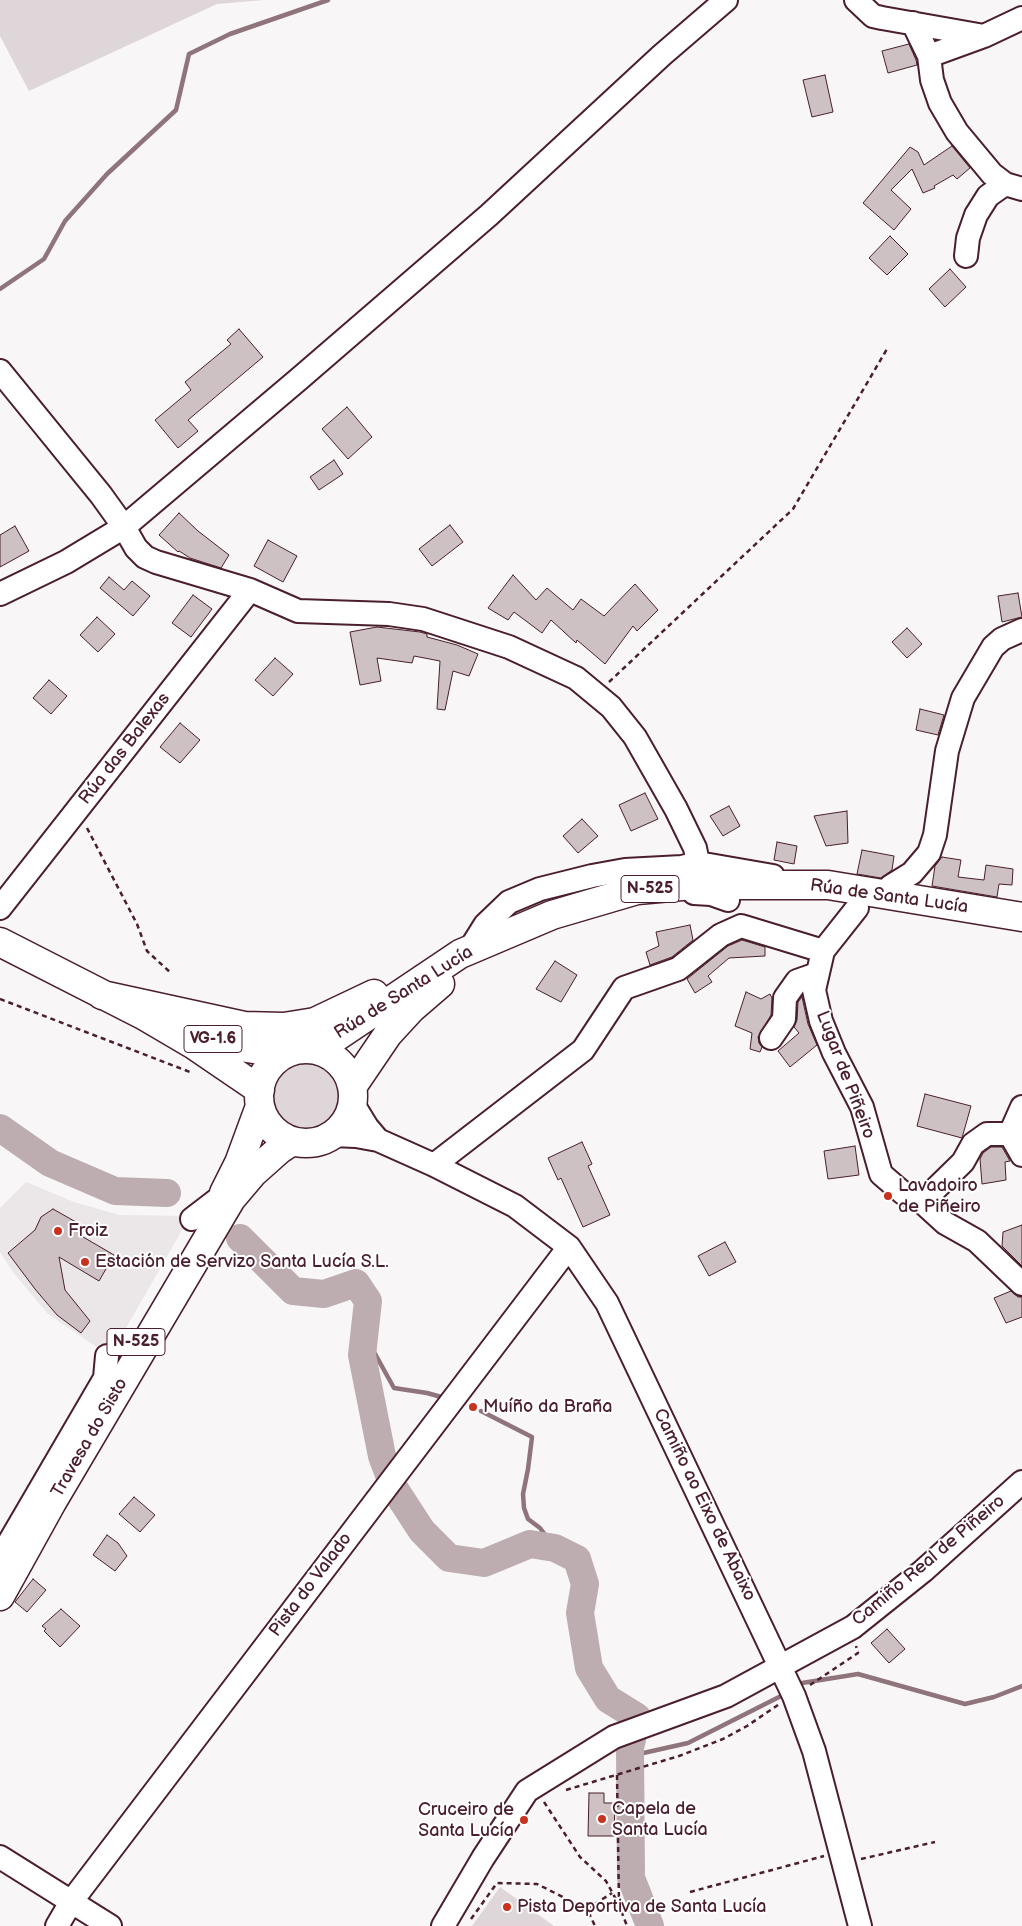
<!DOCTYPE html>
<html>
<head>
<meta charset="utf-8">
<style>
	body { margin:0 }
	canvas { display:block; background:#f8f6f7 }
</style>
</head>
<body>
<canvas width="1022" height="1926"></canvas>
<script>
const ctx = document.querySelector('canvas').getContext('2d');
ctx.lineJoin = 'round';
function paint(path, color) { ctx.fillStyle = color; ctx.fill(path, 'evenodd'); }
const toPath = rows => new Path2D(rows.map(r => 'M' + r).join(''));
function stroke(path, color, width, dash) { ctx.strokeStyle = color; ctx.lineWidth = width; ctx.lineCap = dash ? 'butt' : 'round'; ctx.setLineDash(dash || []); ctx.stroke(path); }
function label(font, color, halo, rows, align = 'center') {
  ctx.font = font + ' "Balsamiq Sans",sans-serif'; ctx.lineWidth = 4; ctx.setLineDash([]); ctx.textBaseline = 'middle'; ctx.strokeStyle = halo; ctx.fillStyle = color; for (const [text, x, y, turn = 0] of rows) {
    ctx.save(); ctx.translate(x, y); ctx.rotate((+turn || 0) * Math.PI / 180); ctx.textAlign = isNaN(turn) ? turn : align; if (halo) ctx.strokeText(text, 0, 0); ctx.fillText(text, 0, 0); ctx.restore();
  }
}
const built = toPath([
	[26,1182,74,1202,119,1215,190,1216,110,1356,48,1314,13,1272,0,1252,0,1208]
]);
const green = toPath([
	[0,0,264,0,217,4,29,91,0,36],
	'273 1095a34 34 0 1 1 68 0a34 34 0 1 1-68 0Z',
	[500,1887,554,1926,472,1926]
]);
const stream = toPath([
	[0,289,44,259,65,221,107,174,176,110,189,54,230,34,328,0],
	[364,1334,394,1388,427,1393,445,1398],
	[481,1411,532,1437,528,1469,523,1494,524,1508,528,1519,540,1528,555,1548],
	[797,1686,802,1683,858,1674,965,1704,994,1697,1022,1686],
	[630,1756,688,1743,787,1693]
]);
const river = toPath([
	[0,1128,50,1163,115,1191,167,1193],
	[240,1238,293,1291,324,1294,356,1283,368,1301,362,1355,382,1456,394,1488,422,1531,449,1558,484,1563,530,1544,555,1548,577,1559,585,1584,580,1613,589,1668,608,1699,637,1717,630,1748,631,1878,650,1926]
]);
const building = toPath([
	[909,44,916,60,917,65,888,73,882,51,909,44],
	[825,75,833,112,812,117,803,80,825,75],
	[952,146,970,168,957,179,953,175,934,186,935,188,923,193,912,169,891,190,911,209,894,230,863,203,910,147,918,152,924,165,952,146],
	[890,236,908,254,887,275,869,258,890,236],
	[950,269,966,287,945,307,929,289,950,269],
	[239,329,263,357,188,420,198,431,178,448,155,420,191,390,185,382,231,344,227,340,239,329],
	[347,407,372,437,348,459,322,429,347,407],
	[334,460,343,474,319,490,310,477,334,460],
	[179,513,198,531,229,555,221,568,190,558,179,551,178,552,159,535,179,513],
	[450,525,463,542,432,566,419,549,450,525],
	[15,526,29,551,0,567,0,535,15,526],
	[268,540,297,556,283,582,254,566,268,540],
	[513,575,536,600,547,588,573,610,581,599,604,616,635,584,658,610,637,631,633,626,605,664,577,640,576,643,551,620,542,633,514,612,508,620,488,608,513,575],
	[109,577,124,590,132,581,150,596,133,616,100,588,109,577],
	[1018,593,1022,617,1002,622,998,596,1018,593],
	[193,595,212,609,191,637,172,623,193,595],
	[97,617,115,634,98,652,80,635,97,617],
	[377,627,420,632,427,634,427,637,457,645,478,654,469,676,453,671,445,710,437,709,440,661,414,656,412,663,377,658,381,681,360,685,350,632,377,627],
	[907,628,922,644,907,658,892,642,907,628],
	[275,658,293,674,273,696,255,680,275,658],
	[49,680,67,696,51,714,33,698,49,680],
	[920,709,944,715,938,735,916,730,920,709],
	[180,723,200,740,180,763,160,747,180,723],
	[645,793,658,819,631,831,619,805,645,793],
	[729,806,740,826,723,836,710,816,729,806],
	[847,811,848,843,826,846,814,816,847,811],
	[582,819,598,836,578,853,563,836,582,819],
	[777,842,797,846,794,864,774,860,777,842],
	[862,850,894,856,892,870,881,878,857,874,862,850],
	[942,857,961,860,958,877,984,880,986,865,1013,869,1012,885,999,884,997,897,932,886,935,866,942,857],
	[690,925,693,940,672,957,650,965,646,952,659,946,656,932,690,925],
	[742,940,765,947,765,956,729,958,708,976,712,982,695,993,687,979,728,946,742,940],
	[555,961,577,975,561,1002,536,989,555,961],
	[746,992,761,999,770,994,772,998,771,1015,758,1037,759,1043,762,1047,760,1052,750,1049,752,1033,735,1026,746,992],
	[802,997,808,1024,817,1045,790,1067,778,1051,799,1033,794,1027,797,1020,798,1002,802,997],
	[925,1094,971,1106,962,1138,917,1126,925,1094],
	[582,1142,592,1164,588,1166,610,1215,583,1227,561,1178,558,1180,548,1158,582,1142],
	[855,1146,859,1175,828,1179,824,1151,855,1146],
	[991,1147,1002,1147,1010,1161,1005,1162,1006,1180,982,1184,980,1159,983,1153,991,1147],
	[53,1209,83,1226,78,1234,114,1255,99,1281,59,1257,65,1290,90,1321,81,1333,57,1315,35,1289,8,1253,35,1230,41,1217,53,1209],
	[1022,1225,1022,1266,1002,1246,1003,1232,1022,1225],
	[725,1242,736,1262,709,1276,698,1256,725,1242],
	[1011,1291,1018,1297,1022,1297,1022,1317,1006,1323,994,1298,1011,1291],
	[134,1497,155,1515,140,1532,119,1514,134,1497],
	[107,1535,118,1543,127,1556,115,1571,93,1555,107,1535],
	[33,1579,46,1590,27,1612,15,1602,33,1579],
	[61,1609,80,1626,60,1647,44,1631,46,1629,42,1626,61,1609],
	[887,1629,905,1649,889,1663,871,1643,887,1629],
	[589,1793,604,1793,604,1803,615,1803,614,1836,588,1836,589,1793]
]);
const path = toPath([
	[609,682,793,509,887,349],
	[87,828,137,924,147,951,172,974],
	[0,999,190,1072],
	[810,1685,858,1653,856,1646],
	[617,1775,619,1904],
	[566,1790,679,1756,723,1739,747,1726,778,1705],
	[544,1802,580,1857,606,1881,619,1905,627,1926],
	[861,1859,935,1842],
	[690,1892,824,1856],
	[587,1909,612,1893],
	[471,1919,497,1883,537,1884,587,1909,595,1926]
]);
const minor = toPath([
	[856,0,873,16,882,18,984,36],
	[913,23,929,56,932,80,940,103,957,132,992,174,1005,184,1022,189],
	[929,56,984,36,1022,18],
	[966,256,968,238,976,215,988,196,1005,184],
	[0,371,101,495,124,527,136,548,145,557,156,562,250,590,298,611,389,614,423,619,509,647,576,678,611,707,635,737,676,809,695,848,698,863,682,867,625,870,592,876,540,889,509,902,485,925,470,949],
	[0,594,66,562,124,527,299,379,489,215,662,55,726,0],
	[698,863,773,876],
	[694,893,711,894,728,900],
	[883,894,891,886,912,873,929,853,935,835,947,751,963,698,993,647,1002,639,1022,630],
	[0,908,250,590],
	[857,908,823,951,814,990,821,1021,834,1053,862,1107,881,1174,903,1193,922,1202,945,1223,977,1241,1022,1284],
	[771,1038,784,1019,785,998,797,981,817,974],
	[353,1104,367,1127,378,1140],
	[1022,1107,1010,1134,1022,1155],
	[332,1135,356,1136,378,1140,434,1165,515,1206,569,1247,607,1303,794,1696,814,1751,860,1926],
	[434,1165,583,1050,624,988,678,969,721,935,741,926,823,951],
	[922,1202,963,1162,973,1144,987,1134,1010,1134],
	[192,1219,222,1196],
	[0,1558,105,1378,107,1356],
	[0,1857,110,1926],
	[57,1926,71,1902,569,1247],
	[443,1926,483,1858,527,1791,614,1737,726,1696,853,1627,923,1571,1022,1482]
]);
const highway = toPath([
	[0,942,143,1015,194,1045,260,1090],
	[102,995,244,1026,284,1027,315,1022,374,994],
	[194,1033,228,1045,285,1054],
	'259 1096a47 47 0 1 1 94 0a47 47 0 1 1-94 0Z',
	[317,1050,460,954,552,915,637,890,693,885,828,885,1022,917],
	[352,1087,388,1034,411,1009,440,984],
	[224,1193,239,1163,260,1106],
	[0,1596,52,1502,231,1199,253,1173,280,1149,292,1141]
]);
const markers = [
	[888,1196,5,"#c8321e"],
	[58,1231,5,"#c8321e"],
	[85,1262,5,"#c8321e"],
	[473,1407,5,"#c8321e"],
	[602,1819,5,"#c8321e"],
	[524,1820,5,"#c8321e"],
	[507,1907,5,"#c8321e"]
];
const shields = [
	[650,889,58],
	[213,1039,58],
	[136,1342,58]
];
const shieldNames = [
	["N-525",650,889],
	["VG-1.6",213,1039],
	["N-525",136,1342]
];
const streetNames = [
	["Rúa das Balexas",125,749,-52],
	["Rúa de Santa Lucía",889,897,8],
	["Rúa de Santa Lucía",404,993,-32],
	["Lugar de Piñeiro",845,1075,69],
	["Travesa do Sisto",90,1438,-60],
	["Camiño ao Eixo de Abaixo",704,1505,64],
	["Camiño Real de Piñeiro",929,1561,-40],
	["Pista do Valado",311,1585,-53]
];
const poiNames = [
	["Lavadoiro",898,1186],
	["de Piñeiro",898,1207],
	["Froiz",68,1231],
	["Estación de Servizo Santa Lucía S.L.",95,1262],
	["Muíño da Braña",483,1407],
	["Capela de",612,1809],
	["Santa Lucía",612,1830],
	["Cruceiro de",514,1810,"right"],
	["Santa Lucía",514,1831,"right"],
	["Pista Deportiva de Santa Lucía",517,1907]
];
paint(built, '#ebe6e8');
paint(green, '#ded6d9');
stroke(stream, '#8f747b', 4.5);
stroke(river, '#bdadb0', 28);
paint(building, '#cdc1c4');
stroke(building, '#4a1f2b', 1);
stroke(minor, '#4a1f2b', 26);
stroke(highway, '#4a1f2b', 31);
stroke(path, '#4a1f2b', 2.5, [5, 4]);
stroke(minor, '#fff', 22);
stroke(highway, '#fff', 28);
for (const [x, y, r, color] of markers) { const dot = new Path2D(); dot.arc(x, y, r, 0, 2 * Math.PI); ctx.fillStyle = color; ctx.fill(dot); stroke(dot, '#fff', 2); }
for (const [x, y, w] of shields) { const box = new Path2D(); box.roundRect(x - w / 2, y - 13.5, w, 27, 4); ctx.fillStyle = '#fff'; ctx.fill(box); stroke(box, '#4a1f2b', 1); }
label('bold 16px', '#4a1f2b', null, shieldNames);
label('18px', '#4a1f2b', '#fff', streetNames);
label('18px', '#4a1f2b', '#fff', poiNames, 'left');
</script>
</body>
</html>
